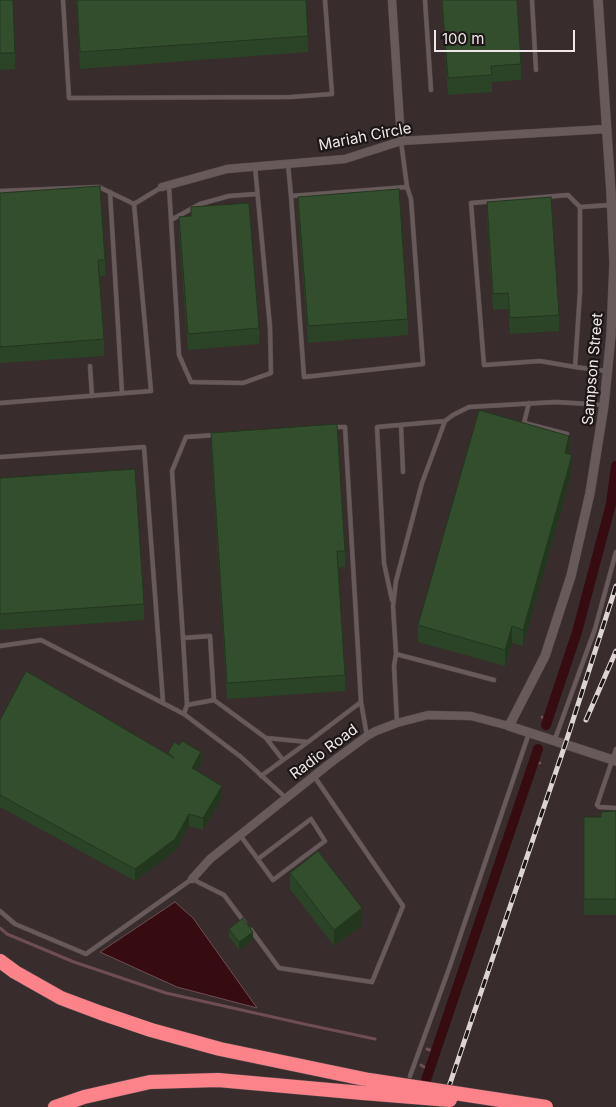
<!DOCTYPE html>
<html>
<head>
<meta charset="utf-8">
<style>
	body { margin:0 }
	#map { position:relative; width:616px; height:1107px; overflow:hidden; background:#392c2c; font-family:Inter,sans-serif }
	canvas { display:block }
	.scale { position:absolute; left:434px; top:30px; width:141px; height:22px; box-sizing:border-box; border:2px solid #f0e8e8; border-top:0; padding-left:6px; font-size:15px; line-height:18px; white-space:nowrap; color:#f0e8e8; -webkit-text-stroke:4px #1c1616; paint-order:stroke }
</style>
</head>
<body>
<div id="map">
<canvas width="616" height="1107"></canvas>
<div class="scale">100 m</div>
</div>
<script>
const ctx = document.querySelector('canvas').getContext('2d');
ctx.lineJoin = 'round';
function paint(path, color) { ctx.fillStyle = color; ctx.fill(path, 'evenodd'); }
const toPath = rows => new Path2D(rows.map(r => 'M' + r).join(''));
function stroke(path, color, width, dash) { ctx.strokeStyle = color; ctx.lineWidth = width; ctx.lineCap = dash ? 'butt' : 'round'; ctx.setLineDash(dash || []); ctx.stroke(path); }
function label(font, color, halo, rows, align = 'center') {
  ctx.font = font + ' Inter,sans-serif'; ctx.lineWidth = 4.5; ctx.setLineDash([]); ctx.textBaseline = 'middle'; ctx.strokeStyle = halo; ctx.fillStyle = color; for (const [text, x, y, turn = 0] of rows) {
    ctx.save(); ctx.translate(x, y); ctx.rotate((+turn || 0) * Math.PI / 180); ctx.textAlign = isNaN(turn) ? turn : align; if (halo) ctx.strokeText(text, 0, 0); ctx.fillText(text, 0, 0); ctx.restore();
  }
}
const water = toPath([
	[175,902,193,918,257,1008,177,987,100,952,175,902]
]);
const stream = toPath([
	[542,717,547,720],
	[536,763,540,763],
	[0,928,7,934,74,962,166,993,304,1024,375,1039],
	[427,1049,435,1052],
	[421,1065,429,1070]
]);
const canal = toPath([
	[546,725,577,632,611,504,616,466],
	[426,1080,538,749]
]);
const service = toPath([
	[63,0,69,98,291,97,332,94,325,0],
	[425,0,431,90],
	[532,0,536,70],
	[288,164,291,196,407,187,401,141],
	[169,186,179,355,191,382,243,383,271,373,270,327,255,167],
	[0,191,99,187,134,204],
	[110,192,122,393],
	[291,196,304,377,423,364,411,199,407,187],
	[134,204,162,187],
	[171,220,200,204,229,196,257,194],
	[90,366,92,396],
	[575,367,540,361,484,365,471,203,568,195,580,207],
	[606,371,575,367,580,292,580,207,611,205],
	[0,403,151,391,134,204],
	[529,403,524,423,567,434],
	[401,425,403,472],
	[332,427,345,427,361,702],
	[0,457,144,447,163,702],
	[392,600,384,563,377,427,445,421],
	[183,638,172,471,186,437,216,435],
	[0,646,41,640,184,714],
	[396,654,393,606,396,581,422,483,445,421,453,415,469,407,556,402,604,405],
	[187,705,214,700],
	[397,723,394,666,396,654,494,680],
	[266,738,283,760],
	[555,739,595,629,616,552],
	[616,749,597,805,599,807,616,808],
	[261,776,308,742],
	[286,798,241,757,184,714,187,705,183,638,210,636,214,700,266,738,308,742,361,702,367,736],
	[240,835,273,880,325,841,311,819,258,859],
	[0,911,15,924,86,954,192,879,224,895,245,923],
	[251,930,279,968,372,982,403,906,314,776],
	[410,1076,450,966,529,733]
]);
const minor = toPath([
	[392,0,401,141],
	[162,187,227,169,345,159,401,141,606,129],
	[192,879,210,859,329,764,367,736,376,731,397,723,428,715,471,716,509,726]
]);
const tertiary = toPath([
	[598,0,611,193,614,263,611,335,604,405,590,493,571,576,545,656,509,726,616,761]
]);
const motorway = toPath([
	[0,961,15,972,61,998,101,1013,151,1030,220,1049,369,1080],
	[55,1107,84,1097,150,1082,218,1080,363,1093]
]);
const rail = toPath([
	[586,720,616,651],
	[442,1107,565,745,616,586]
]);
const motorwayBridge = toPath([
	[369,1080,546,1107],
	[363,1093,450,1100]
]);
const wall = toPath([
	[0,0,15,53,15,69,0,70],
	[76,0,306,0,308,36,308,52,80,69],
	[441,0,517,0,521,64,521,80,492,82,492,92,448,95],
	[0,193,105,260,105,276,100,276,104,339,104,356,0,363],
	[298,197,408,319,408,335,308,343,298,213],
	[487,202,559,315,559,331,510,334,508,309,493,310,487,218],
	[191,207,259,328,259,344,188,350,179,233,179,217,191,216],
	[211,433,345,551,345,567,338,568,345,675,345,691,227,699,211,449],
	[569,452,569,454,572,471,523,646,512,643,505,666,418,642,418,625],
	[0,478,144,604,144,620,0,630],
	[0,720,168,754,168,753,201,764,197,771,222,798,203,830,189,826,175,851,135,881,0,807],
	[616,811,616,915,584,915,584,817,601,817],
	[290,873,362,925,334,946,290,889],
	[229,929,253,940,239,950,229,937]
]);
const shadedWall = toPath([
	[569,436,569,452,565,469,565,453],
	[572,455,572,471,523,646,523,630],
	[512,626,512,643,505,666,505,650],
	[201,752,201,764,192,780,192,768],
	[222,786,222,798,203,830,203,818],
	[189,814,189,826,175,851,135,881,135,869],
	[362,908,362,925,334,946,334,930],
	[253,932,253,940,239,950,239,942]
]);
const building = toPath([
	[0,0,13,0,15,53,0,53,0,0],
	[77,0,306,0,308,36,80,52,77,0],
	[442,0,517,0,521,64,491,66,492,75,448,78,442,0],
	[100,186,105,260,98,260,104,339,0,347,0,193,100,186],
	[399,189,408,319,308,326,298,197,399,189],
	[551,197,559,315,510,318,508,293,493,294,487,202,551,197],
	[249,203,259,328,188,334,179,217,191,216,191,207,249,203],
	[479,410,569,436,565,453,572,455,523,630,512,626,505,650,418,625,479,410],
	[337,424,345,551,337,551,345,675,227,683,211,433,337,424],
	[135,469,144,604,0,614,0,478,135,469],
	[26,671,174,758,168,753,174,742,179,745,182,741,201,752,192,768,222,786,203,818,189,814,175,839,135,869,0,795,0,720,26,671],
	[616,811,616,899,584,899,584,817,601,817,601,812,616,811],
	[318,851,362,908,334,930,290,873,318,851],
	[243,918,253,932,239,942,229,929,243,918]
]);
const streetNames = [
	["Mariah Circle",365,137,-11],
	["Sampson Street",593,369,-85],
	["Radio Road",324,752,-37]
];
paint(water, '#360c11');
stroke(water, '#6e4e52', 1);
stroke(stream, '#6e4e52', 3);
stroke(canal, '#360c11', 10);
stroke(service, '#564b4c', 5);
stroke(minor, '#564b4c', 9);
stroke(tertiary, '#564b4c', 10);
stroke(motorway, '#564b4c', 15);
stroke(service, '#685a5a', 4);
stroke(minor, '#685a5a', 8);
stroke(tertiary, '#685a5a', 9);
stroke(motorway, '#fd838a', 14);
stroke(rail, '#dcd3d3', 5);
stroke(rail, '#1c1616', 3, [9]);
stroke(motorwayBridge, '#564b4c', 15, []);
stroke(motorwayBridge, '#fd838a', 14);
paint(wall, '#2b4326');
paint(shadedWall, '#23371f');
paint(building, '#324e2c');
stroke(building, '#23371f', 1);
label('15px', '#f0e8e8', '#1c1616', streetNames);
</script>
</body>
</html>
